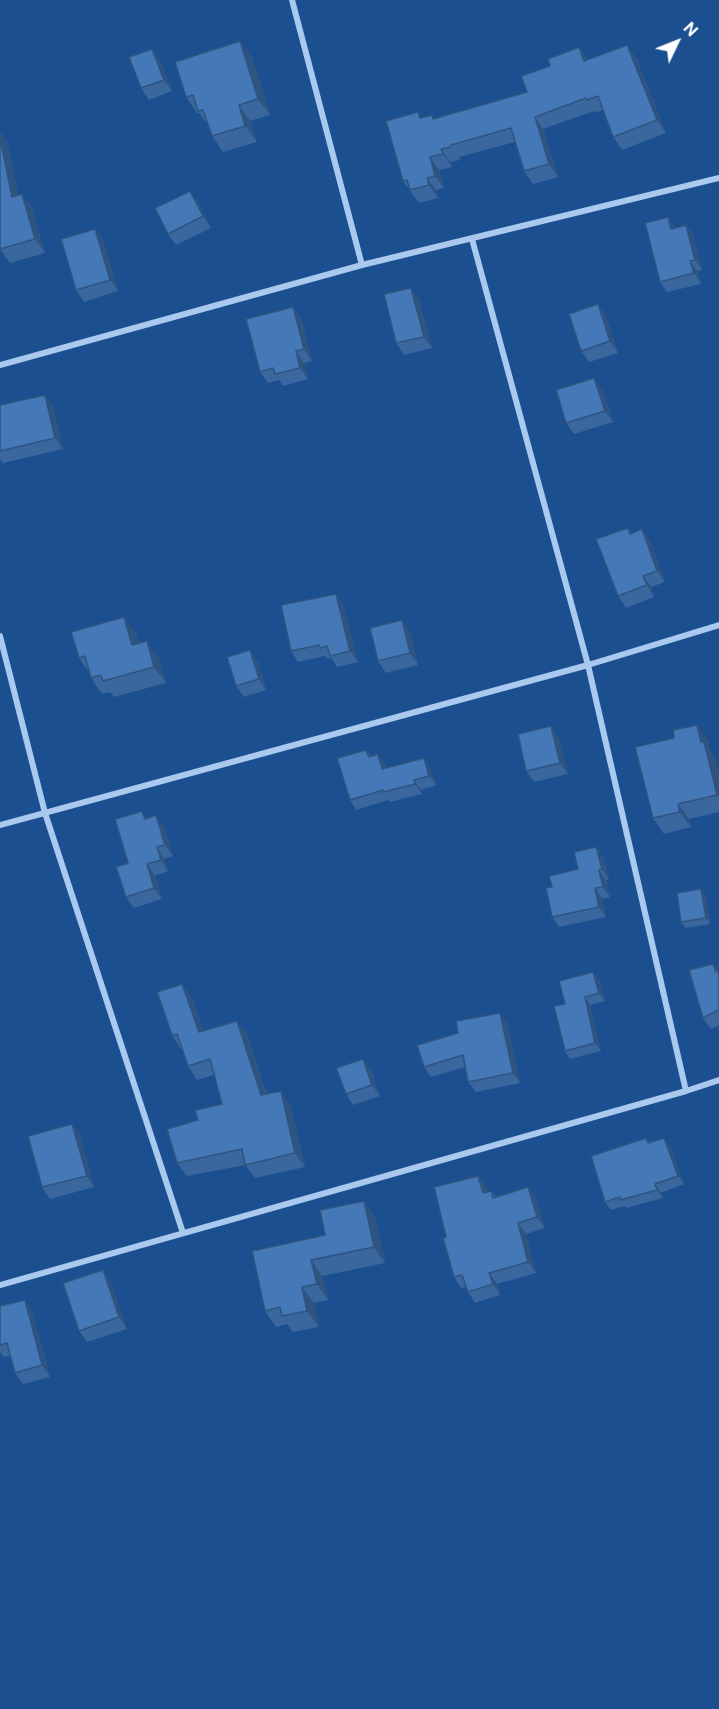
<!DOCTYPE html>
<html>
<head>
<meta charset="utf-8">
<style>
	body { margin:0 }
	#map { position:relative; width:719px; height:1709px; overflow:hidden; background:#1b4f8f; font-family:"Public Sans",sans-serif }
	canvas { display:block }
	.north { position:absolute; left:647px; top:12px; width:60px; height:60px; -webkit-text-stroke:4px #1b4f8f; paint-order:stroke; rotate:47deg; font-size:16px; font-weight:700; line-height:24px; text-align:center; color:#fff }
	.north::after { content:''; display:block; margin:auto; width:21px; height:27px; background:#fff; clip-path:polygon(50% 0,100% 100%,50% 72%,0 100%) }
</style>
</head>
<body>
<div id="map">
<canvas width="719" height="1709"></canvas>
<div class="north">N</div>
</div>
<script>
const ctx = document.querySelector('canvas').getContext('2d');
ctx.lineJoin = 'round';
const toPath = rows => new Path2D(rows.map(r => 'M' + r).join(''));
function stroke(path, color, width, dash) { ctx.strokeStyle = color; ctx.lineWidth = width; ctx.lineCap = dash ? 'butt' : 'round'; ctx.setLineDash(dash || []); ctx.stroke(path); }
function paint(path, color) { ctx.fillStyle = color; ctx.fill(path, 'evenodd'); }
const minor = toPath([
	[292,0,362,265],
	[472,239,588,665,686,1091],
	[0,365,362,265,719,178],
	[0,636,45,813,183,1233],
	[0,825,588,665,719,625],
	[0,1285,686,1091,719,1080]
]);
const wall = toPath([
	[627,45,636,58,666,133,622,150,613,137,603,110,596,113,594,111,543,129,558,177,533,184,524,171,515,142,459,157,460,160,450,162,452,167,439,170,444,188,436,190,438,198,419,203,403,181,422,117,435,119,527,92,550,66,579,47,588,60],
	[252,57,270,115,250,121,257,142,223,152,212,136,209,126,199,113,197,113,186,97],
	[160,60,172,91,149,100,141,88],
	[0,132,8,144,18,195,22,194,32,208,45,253,10,263,0,249],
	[198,202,211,228,176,245,168,234],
	[686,225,693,235,702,270,697,271,701,284,667,292,660,282,676,228],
	[103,240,118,291,84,302,76,290],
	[419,299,432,348,404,355,396,343],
	[598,304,606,316,618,353,589,362,581,351],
	[293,307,301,318,312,361,304,363,308,379,283,386,279,380,268,383,260,372],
	[602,389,613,422,574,434,566,423],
	[0,405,53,406,63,449,3,463,0,459],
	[628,528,631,533,650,541,665,582,651,587,654,597,626,608,618,596],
	[343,604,358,662,337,667,331,658,327,659,325,656,298,662,291,651],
	[410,632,418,665,386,673,378,661],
	[136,633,139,643,158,657,166,683,114,697,110,692,102,694,91,678,89,672,79,658],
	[258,662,266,690,244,697,236,686],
	[559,738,568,774,534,782,526,771],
	[708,740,710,750,715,757,719,773,719,812,689,819,691,827,664,834,653,818],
	[366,750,371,756,378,754,384,763,386,768,430,767,436,785,421,790,422,794,390,802,388,800,356,810,350,800],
	[147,818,164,827,173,856,164,859,168,871,155,876,162,899,134,908,126,897,128,863],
	[596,847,603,857,609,879,606,880,610,897,602,899,606,917,559,927,552,917,552,887,578,869],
	[701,889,705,895,710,924,686,928,681,922],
	[713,964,718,971,719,971,719,1025,711,1029,703,1018],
	[599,980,605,1001,590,1005,601,1051,570,1059,565,1051,565,1004],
	[192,998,203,1031,237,1021,247,1034,266,1094,290,1104,305,1167,255,1178,245,1165,187,1176,177,1163,198,1120,222,1104,214,1075,197,1080,188,1066,182,1049,181,1049,172,1035],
	[507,1023,520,1083,476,1092,468,1082,465,1067,431,1077,424,1067],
	[371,1070,380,1096,353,1105,346,1094],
	[80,1135,94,1187,50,1199,42,1187],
	[646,1138,649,1143,670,1146,684,1184,661,1193,663,1198,626,1208,625,1206,611,1210,605,1202],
	[478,1176,486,1187,487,1192,491,1191,496,1197,528,1187,536,1198,545,1228,526,1234,536,1273,497,1284,500,1295,475,1303,468,1292,466,1287,461,1288,454,1277,446,1237],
	[364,1201,375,1217,385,1263,322,1276,328,1300,314,1303,319,1327,293,1332,287,1324,276,1327,265,1311,325,1235],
	[103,1270,110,1281,127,1329,87,1342,79,1331],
	[0,1306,32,1311,50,1377,23,1384,15,1373,11,1356,4,1357,0,1352]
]);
const shadedWall = toPath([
	[240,41,252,57,270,115,258,99],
	[627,45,636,58,666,133,657,120],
	[579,47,588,60,584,61],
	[152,49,160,60,172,91,164,80],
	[239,105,250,121,257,142,245,126],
	[535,117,543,129,558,177,549,164],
	[0,132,8,144,21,210,12,197,0,138],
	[441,149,450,162,452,167,443,154],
	[430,157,439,170,444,188,435,176],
	[427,178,436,190,438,198,429,185],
	[190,191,198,202,211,228,203,216],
	[22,194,32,208,45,253,35,239],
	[668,217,675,227,671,229],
	[686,225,693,235,702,270,695,260],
	[95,229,103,240,118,291,110,280],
	[690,261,697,271,701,284,694,273],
	[411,288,419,299,432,348,424,337],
	[598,304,606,316,618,353,610,341],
	[293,307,301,318,312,361,304,349],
	[296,351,304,363,308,379,300,368],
	[594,378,602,389,613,422,605,411],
	[45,395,53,406,63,449,55,438],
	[642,529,650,541,665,582,657,571],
	[643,576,651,587,654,597,647,585],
	[336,594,343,604,358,662,350,651],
	[124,617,136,633,144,661,132,645],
	[402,620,410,632,418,665,410,653],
	[147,641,158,657,166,683,154,667],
	[250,650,258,662,266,690,259,679],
	[697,725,708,740,710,750,715,757,719,773,719,797,717,795,701,742],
	[551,726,559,738,568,774,560,763],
	[378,754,384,763,389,779,382,769],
	[424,758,430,767,436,785,429,776],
	[414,780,421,790,422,794,415,784],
	[678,804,689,819,691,827,680,812],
	[156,815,164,827,173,856,165,845],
	[157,847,164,859,168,871,161,860],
	[596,847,603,857,609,879,602,869],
	[147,864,155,876,162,899,154,888],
	[599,870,606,880,610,897,603,887],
	[595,888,602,899,606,917,599,907],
	[701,889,705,895,710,924,706,918],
	[593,972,599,980,605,1001,599,993],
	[182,984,192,998,208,1046,199,1032],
	[585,997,590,1005,601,1051,595,1043],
	[500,1013,507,1023,520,1083,513,1073],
	[237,1021,247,1034,270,1109,261,1095],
	[363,1059,371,1070,380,1096,372,1085],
	[281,1091,290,1104,305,1167,295,1153],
	[72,1124,80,1135,94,1187,87,1176],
	[664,1138,670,1146,684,1184,678,1176],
	[478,1176,486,1187,490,1204,483,1193],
	[655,1184,661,1193,663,1198,657,1190],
	[528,1187,536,1198,545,1228,537,1217],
	[364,1201,375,1217,385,1263,374,1247],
	[518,1223,526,1234,536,1273,528,1262],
	[311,1260,322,1276,328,1300,317,1284],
	[103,1270,110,1281,127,1329,119,1317],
	[489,1273,497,1284,500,1295,493,1284],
	[302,1287,314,1303,319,1327,307,1311],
	[25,1300,32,1311,50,1377,42,1365]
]);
const building = toPath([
	[240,41,258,99,239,105,245,126,212,136,203,110,198,111,193,95,186,97,175,62,240,41],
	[627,45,657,120,613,137,598,96,587,100,586,98,535,117,549,164,524,171,511,128,451,145,451,147,441,149,443,154,430,157,435,176,427,178,429,185,410,190,407,180,403,181,386,121,418,112,420,118,432,115,433,119,527,92,521,76,550,66,548,59,579,47,584,61,627,45],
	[152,49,164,80,141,88,129,57,152,49],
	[0,138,12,197,22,194,35,239,0,249,0,138],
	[190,191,203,216,168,234,155,208,190,191],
	[668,217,671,229,686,225,695,260,690,261,694,273,660,282,645,223,668,217],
	[95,229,110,280,76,290,61,239,95,229],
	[411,288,424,337,396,343,384,294,411,288],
	[598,304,610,341,581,351,569,314,598,304],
	[293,307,304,349,296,351,300,368,275,374,273,368,260,372,246,319,293,307],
	[594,378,605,411,566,423,556,390,594,378],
	[45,395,55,438,0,451,0,405,45,395],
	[628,528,630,534,642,529,657,571,643,576,647,585,618,596,596,539,628,528],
	[336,594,350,651,330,656,327,646,320,648,319,645,291,651,281,605,336,594],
	[124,617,132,645,147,641,154,667,103,681,101,675,91,678,85,656,79,658,71,632,124,617],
	[402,620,410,653,378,661,370,628,402,620],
	[250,650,259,679,236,686,227,657,250,650],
	[697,725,701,742,704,742,717,795,678,804,680,812,653,818,635,747,674,738,673,730,697,725],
	[551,726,560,763,526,771,518,734,551,726],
	[366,750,369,757,378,754,382,769,424,758,429,776,414,780,415,784,383,792,383,790,350,800,337,758,366,750],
	[142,811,145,819,156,815,165,845,157,847,161,860,147,864,154,888,126,897,116,867,128,863,115,819,142,811],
	[596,847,602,869,599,870,603,887,595,888,599,907,552,917,546,888,552,887,549,876,578,869,574,852,596,847],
	[701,889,706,918,681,922,677,893,701,889],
	[713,964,716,972,719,971,719,1010,703,1018,689,970,713,964],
	[593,972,599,993,585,997,595,1043,565,1051,554,1006,565,1004,559,981,593,972],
	[182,984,199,1032,237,1021,261,1095,281,1091,295,1153,245,1165,242,1149,177,1163,167,1129,198,1120,195,1110,222,1104,210,1059,188,1066,177,1034,172,1035,157,992,182,984],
	[500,1013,513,1073,468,1082,463,1055,424,1067,417,1045,458,1033,456,1021,500,1013],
	[363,1059,372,1085,346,1094,336,1068,363,1059],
	[72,1124,87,1176,42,1187,28,1136,72,1124],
	[646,1138,648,1143,664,1138,678,1176,655,1184,657,1190,620,1200,620,1197,605,1202,591,1156,646,1138],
	[478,1176,483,1193,491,1191,493,1198,528,1187,537,1217,518,1223,528,1262,489,1273,493,1284,468,1292,462,1275,454,1277,443,1238,446,1237,434,1187,478,1176],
	[364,1201,374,1247,311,1260,317,1284,302,1287,307,1311,282,1316,280,1307,265,1311,252,1251,325,1235,320,1210,364,1201],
	[103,1270,119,1317,79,1331,63,1283,103,1270],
	[25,1300,42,1365,15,1373,7,1343,0,1345,0,1306,25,1300]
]);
stroke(minor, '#a9c9ee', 6);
paint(wall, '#3a679d');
paint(shadedWall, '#305480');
paint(building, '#4478b7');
stroke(building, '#305480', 1.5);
</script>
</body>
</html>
